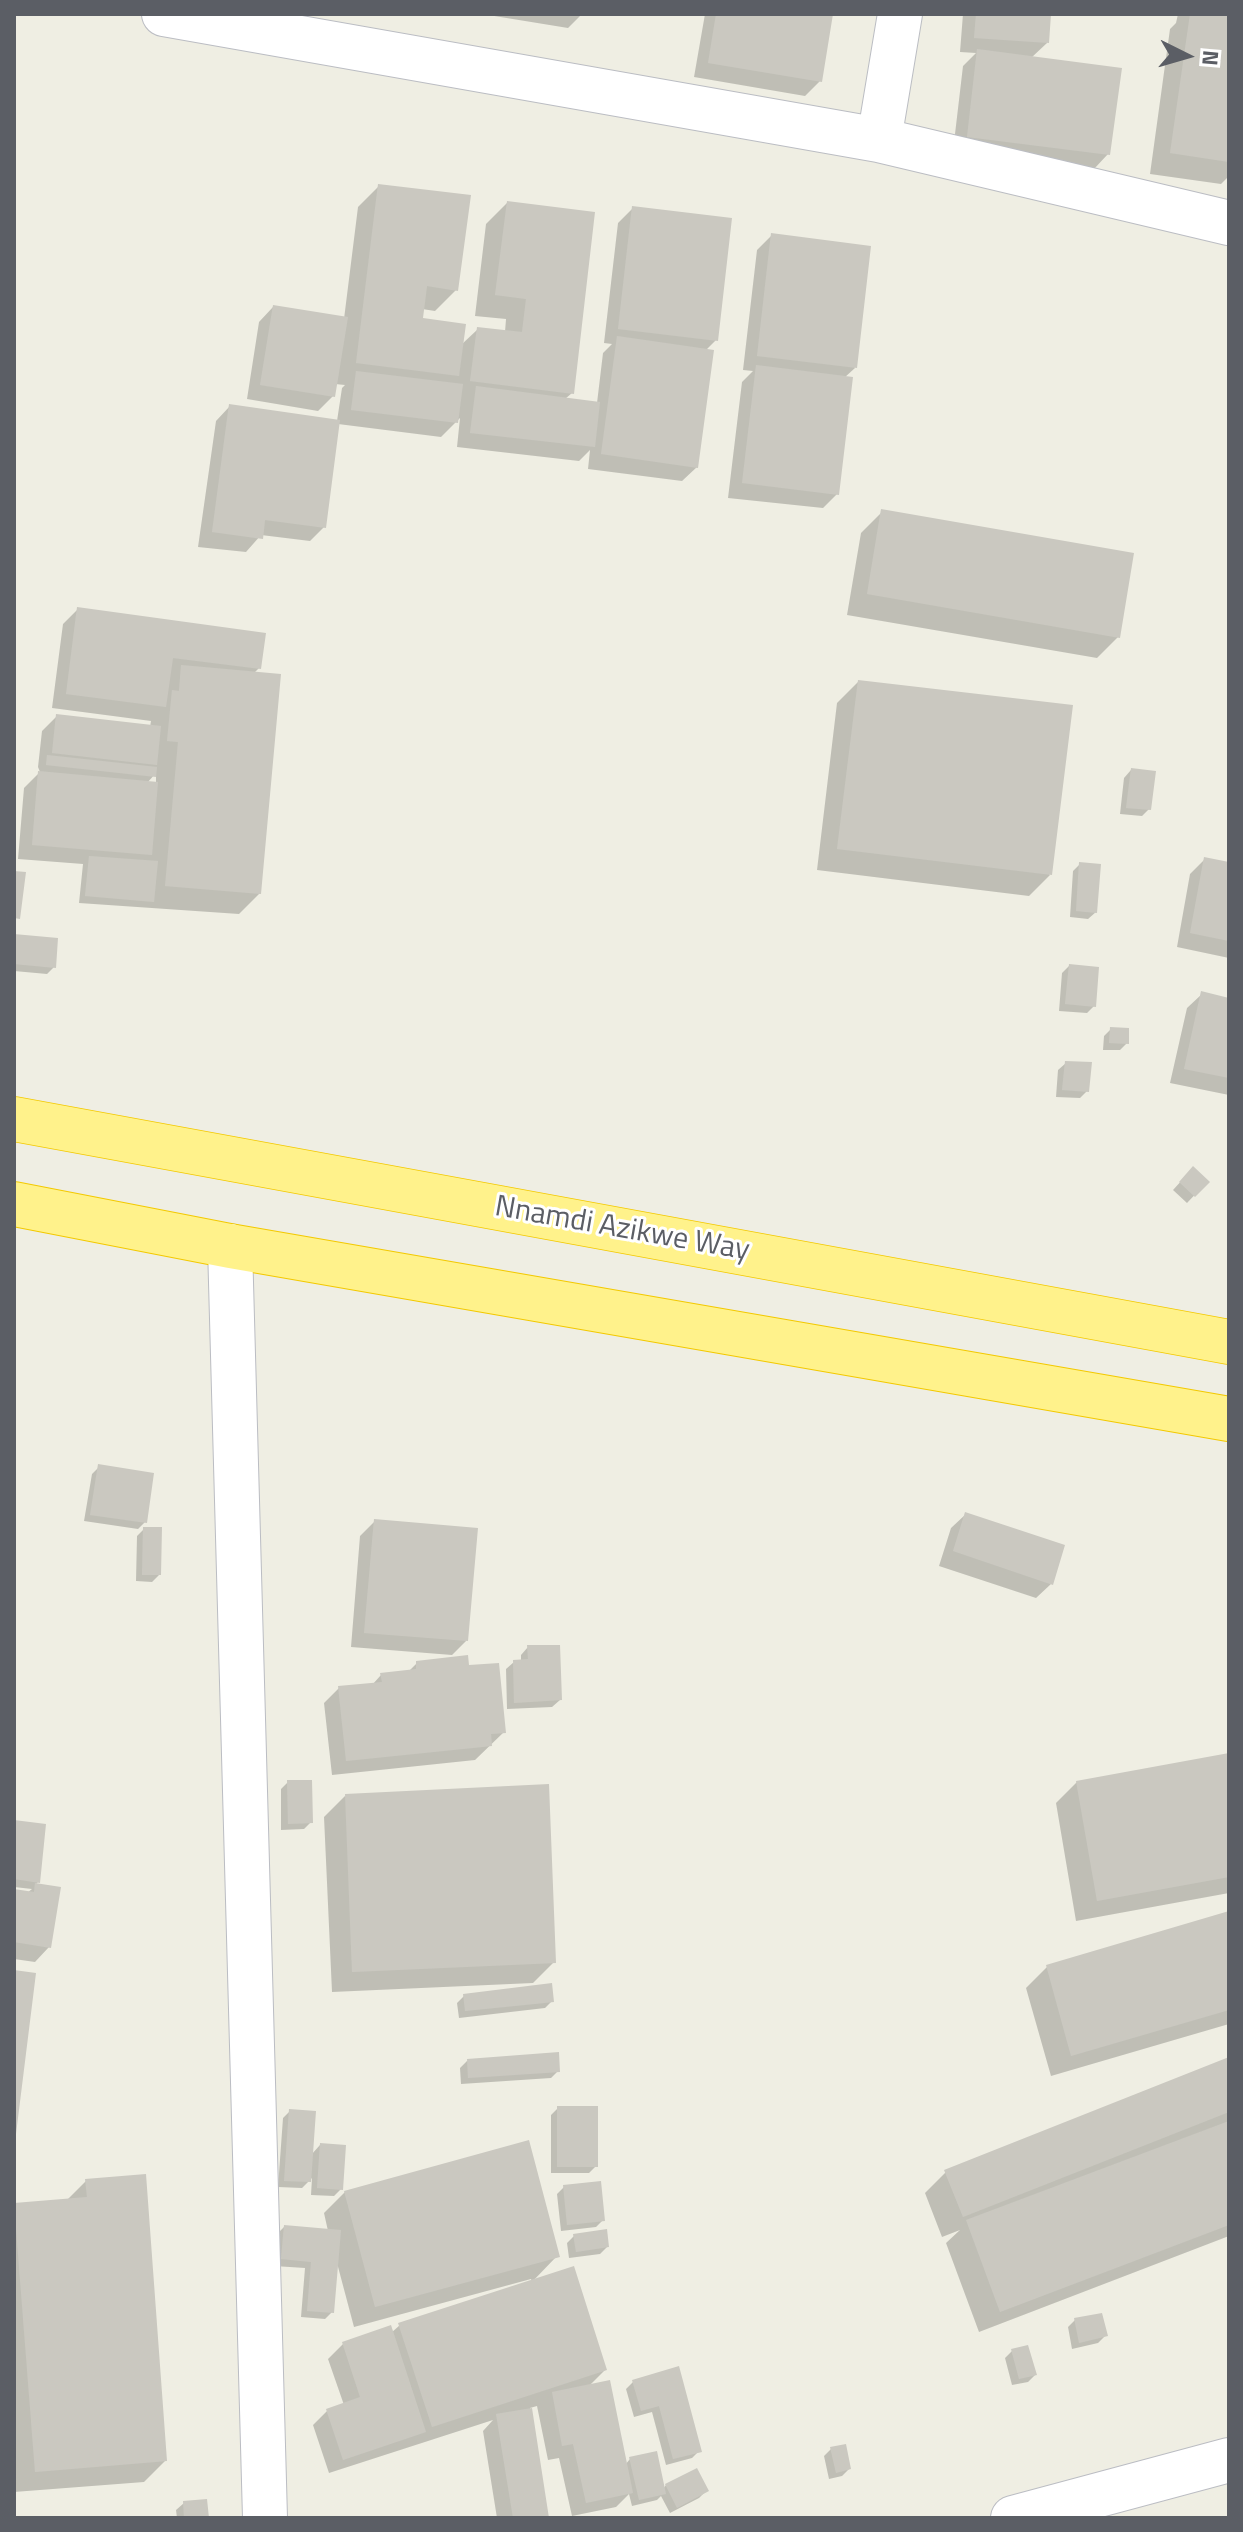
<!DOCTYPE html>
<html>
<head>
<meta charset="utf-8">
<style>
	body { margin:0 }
	#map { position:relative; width:1243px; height:2532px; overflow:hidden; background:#efeee3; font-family:"Titillium Web",sans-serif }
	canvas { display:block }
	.frame { position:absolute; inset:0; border:16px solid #5b5e65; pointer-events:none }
	.north { position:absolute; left:1147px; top:16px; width:80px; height:80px; -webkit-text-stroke:6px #fff; paint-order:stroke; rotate:95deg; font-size:22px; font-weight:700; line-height:32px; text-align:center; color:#5b5e65 }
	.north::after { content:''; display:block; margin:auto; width:28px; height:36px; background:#5b5e65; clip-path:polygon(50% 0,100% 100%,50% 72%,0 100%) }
</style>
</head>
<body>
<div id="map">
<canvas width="1243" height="2532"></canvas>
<div class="frame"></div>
<div class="north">N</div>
</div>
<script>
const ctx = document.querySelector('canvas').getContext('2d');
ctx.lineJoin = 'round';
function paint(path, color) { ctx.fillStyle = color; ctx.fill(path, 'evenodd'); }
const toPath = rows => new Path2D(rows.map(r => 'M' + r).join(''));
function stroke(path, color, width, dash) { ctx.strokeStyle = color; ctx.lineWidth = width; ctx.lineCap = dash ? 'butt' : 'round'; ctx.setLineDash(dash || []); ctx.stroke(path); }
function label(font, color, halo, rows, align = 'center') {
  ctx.font = font + ' "Titillium Web",sans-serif'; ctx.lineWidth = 6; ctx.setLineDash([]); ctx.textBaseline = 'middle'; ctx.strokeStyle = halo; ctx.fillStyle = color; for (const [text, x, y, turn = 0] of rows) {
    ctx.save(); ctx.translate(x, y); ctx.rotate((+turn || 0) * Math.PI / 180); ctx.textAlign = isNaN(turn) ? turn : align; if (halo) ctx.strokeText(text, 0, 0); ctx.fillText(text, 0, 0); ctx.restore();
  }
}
const shadow = toPath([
	[482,14,582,14,568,28],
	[705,14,831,14,820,81,805,96,694,77],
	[963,14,1049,14,1047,43,1031,58,1108,154,1094,169,953,151,963,66,976,53,960,52],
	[1178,14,1229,14,1229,176,1221,184,1150,174,1170,29,1176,23],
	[379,186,456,290,435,311,422,309,421,320,461,345,478,329,505,332,506,319,475,316,486,224,507,203,572,393,565,399,597,403,603,353,612,344,604,343,618,223,633,208,716,340,705,351,697,467,682,481,588,469,590,450,579,461,457,447,460,418,441,437,338,424,324,527,310,541,261,535,246,552,198,547,216,421,230,406,337,421,342,388,345,385,335,384,333,396,318,411,247,399,259,322,273,307,344,319,358,207],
	[772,235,855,368,844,378,837,494,823,508,728,498,742,382,753,371,743,370,757,250],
	[882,512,1118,637,1097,658,847,615,861,533],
	[78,609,259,668,254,673,260,893,239,914,79,903,83,864,18,859,24,788,40,772,38,767,42,731,57,716,150,727,151,721,52,708,63,624],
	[156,773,156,783,147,783],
	[858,682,1050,875,1029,896,817,870,837,703],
	[1131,770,1149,809,1142,816,1120,814,1124,778],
	[1205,859,1229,864,1229,958,1177,947,1190,874],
	[1080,864,1096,912,1088,919,1070,917,1073,871],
	[14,936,54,967,47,974,14,971],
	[1069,966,1094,1006,1087,1013,1059,1011,1062,973],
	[1202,994,1229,1000,1229,1095,1170,1083,1187,1008],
	[1111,1029,1127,1043,1120,1050,1103,1050,1104,1036],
	[1066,1063,1087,1091,1080,1098,1056,1097,1058,1070],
	[1193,1168,1207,1182,1187,1203,1173,1190],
	[99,1467,145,1522,138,1529,84,1521,92,1474],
	[966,1514,1051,1584,1036,1598,939,1566,951,1528],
	[375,1521,467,1640,452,1655,351,1647,360,1536],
	[144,1529,159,1575,152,1582,136,1581,137,1536],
	[528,1647,560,1700,552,1707,507,1709,506,1669,514,1662,521,1662,521,1655],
	[417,1663,504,1732,475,1760,332,1775,324,1703,339,1688,372,1685,381,1675,408,1672],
	[1229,1755,1229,1893,1076,1921,1056,1803,1077,1782],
	[288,1782,311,1822,304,1829,281,1830,281,1789],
	[345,1796,554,1962,533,1983,332,1992,324,1817],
	[14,1822,38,1882,35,1885,49,1947,35,1962,14,1959,14,1891,27,1893,32,1889,14,1887],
	[1229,1913,1229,2024,1051,2076,1026,1988,1047,1967],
	[464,1996,552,2001,545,2008,459,2018,457,2003],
	[1229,2060,1229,2236,979,2332,946,2243,960,2230,942,2237,925,2193,946,2172],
	[467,2061,558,2071,551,2078,461,2084,460,2068],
	[558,2108,596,2166,589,2173,551,2173,551,2115],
	[290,2111,311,2155,320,2145,341,2189,334,2196,311,2195,312,2178,302,2188,278,2187,283,2118],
	[86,2181,165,2461,144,2482,14,2492,14,2206,67,2200],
	[564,2187,603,2220,596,2227,561,2231,557,2194],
	[345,2192,557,2256,532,2282,531,2279,354,2327,337,2263,332,2312,325,2319,301,2317,305,2268,274,2266,277,2234,284,2227,328,2231,324,2213],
	[574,2236,607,2247,600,2254,569,2258,567,2243],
	[1075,2320,1105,2336,1098,2343,1072,2349,1068,2327],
	[400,2325,605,2370,588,2387,625,2465,630,2459,663,2489,666,2485,706,2491,699,2498,670,2513,661,2496,657,2500,632,2506,629,2494,616,2507,572,2516,559,2458,548,2460,537,2406,530,2408,547,2518,497,2518,483,2431,493,2420,329,2473,313,2425,328,2410,344,2405,328,2359,343,2344,390,2328,391,2333],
	[1012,2351,1035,2375,1028,2382,1012,2385,1005,2358],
	[678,2369,699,2451,692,2458,666,2465,652,2412,634,2417,626,2389,633,2382],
	[831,2449,849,2469,842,2476,829,2479,824,2456],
	[184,2503,207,2518,177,2518,176,2510]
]);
const building = toPath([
	[716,14,833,14,822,82,708,63],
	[976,14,1051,14,1049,43,974,38],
	[1190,14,1229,14,1229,162,1170,153],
	[977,49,1122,68,1110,155,967,137],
	[378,184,471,195,458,291,427,286,423,318,466,324,459,376,356,363],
	[507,201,595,212,574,394,470,381,477,327,522,332,526,299,495,295],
	[632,206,732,218,718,341,618,329],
	[771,233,871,246,857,368,757,356],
	[273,305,348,317,335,397,260,385],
	[617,336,714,350,698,468,601,454],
	[756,365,853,377,839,495,742,483],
	[356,371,463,384,458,423,351,410],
	[476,386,600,402,595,447,470,433],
	[229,404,340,420,326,528,265,520,263,539,212,532],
	[881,509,1134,553,1120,638,867,594],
	[77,607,266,633,261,669,173,658,166,707,66,694],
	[181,665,281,674,261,894,165,886,178,742,167,741,172,690,179,691],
	[858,680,1073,705,1052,875,837,849],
	[56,714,161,726,157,765,52,753],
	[47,755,157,767,156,777,46,765],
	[1131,768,1156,771,1151,810,1126,808],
	[38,771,158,782,152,855,32,845],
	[89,856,158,861,154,902,85,896],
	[1204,857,1229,862,1229,941,1190,933],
	[1079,862,1101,864,1097,913,1076,911],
	[14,871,26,872,20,919,14,918],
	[14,934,58,938,56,968,14,964],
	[1069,964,1099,967,1096,1007,1065,1004],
	[1201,991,1229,998,1229,1078,1184,1069],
	[1110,1027,1129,1028,1129,1044,1109,1043],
	[1065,1061,1092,1062,1089,1092,1062,1090],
	[1193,1166,1210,1182,1195,1197,1179,1182],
	[98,1464,154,1473,147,1523,90,1515],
	[965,1512,1065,1545,1053,1585,953,1551],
	[374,1519,478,1528,468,1641,364,1633],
	[143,1527,162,1527,161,1575,142,1575],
	[527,1645,560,1645,562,1700,514,1703,513,1660,528,1659],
	[468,1655,469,1665,499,1663,506,1733,491,1734,492,1746,346,1761,338,1686,382,1682,380,1673,416,1669,416,1661],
	[1229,1753,1229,1877,1097,1901,1076,1781],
	[287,1780,312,1780,313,1823,288,1824],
	[549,1784,556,1963,352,1972,345,1794],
	[14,1820,46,1824,40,1883,14,1879],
	[35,1883,61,1887,51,1948,14,1942,14,1889,34,1892],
	[1229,1911,1229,2010,1071,2056,1046,1965],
	[14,1970,36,1973,16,2134,14,2133],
	[552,1983,554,2002,465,2011,463,1994],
	[559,2052,560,2072,468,2078,467,2059],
	[1229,2057,1229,2112,963,2217,944,2170],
	[557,2106,598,2106,598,2167,557,2167],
	[289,2109,316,2111,311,2182,284,2181],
	[1229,2121,1229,2225,1000,2312,966,2220],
	[529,2140,560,2257,375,2307,344,2191],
	[320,2143,346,2145,343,2190,317,2188],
	[146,2174,167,2461,35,2472,14,2203,87,2197,85,2179],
	[601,2181,605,2221,567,2225,563,2185],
	[284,2225,341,2230,334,2313,307,2311,311,2262,281,2259],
	[607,2229,609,2247,576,2252,573,2234],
	[574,2266,607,2370,432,2427,398,2323],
	[1102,2313,1108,2336,1079,2343,1074,2318],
	[391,2325,426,2432,343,2460,326,2409,360,2397,342,2342],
	[1028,2345,1037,2375,1019,2379,1011,2349],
	[679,2366,702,2452,673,2459,659,2406,641,2411,632,2380],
	[610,2380,633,2493,586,2503,573,2444,562,2446,552,2392],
	[532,2408,549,2518,513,2518,496,2414],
	[846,2444,851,2469,836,2473,830,2447],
	[657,2451,666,2494,639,2500,629,2457],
	[697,2468,709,2491,677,2508,665,2484],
	[207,2499,209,2518,184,2518,183,2501]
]);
const street = toPath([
	[164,14,879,140,1229,223],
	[879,140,900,14],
	[230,1246,265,2518],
	[1013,2518,1229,2460]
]);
const highway = toPath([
	[14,1119,1229,1342],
	[14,1204,230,1246,1229,1419]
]);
const streetNames = [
	["Nnamdi Azikwe Way",622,1230,10]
];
paint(shadow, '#0003');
paint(building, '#cac8c0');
stroke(street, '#bbbdc3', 46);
stroke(highway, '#f3c900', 46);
stroke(street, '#fff', 44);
stroke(highway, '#fff28b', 44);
label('30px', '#5b5e65', '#fff', streetNames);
</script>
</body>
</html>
